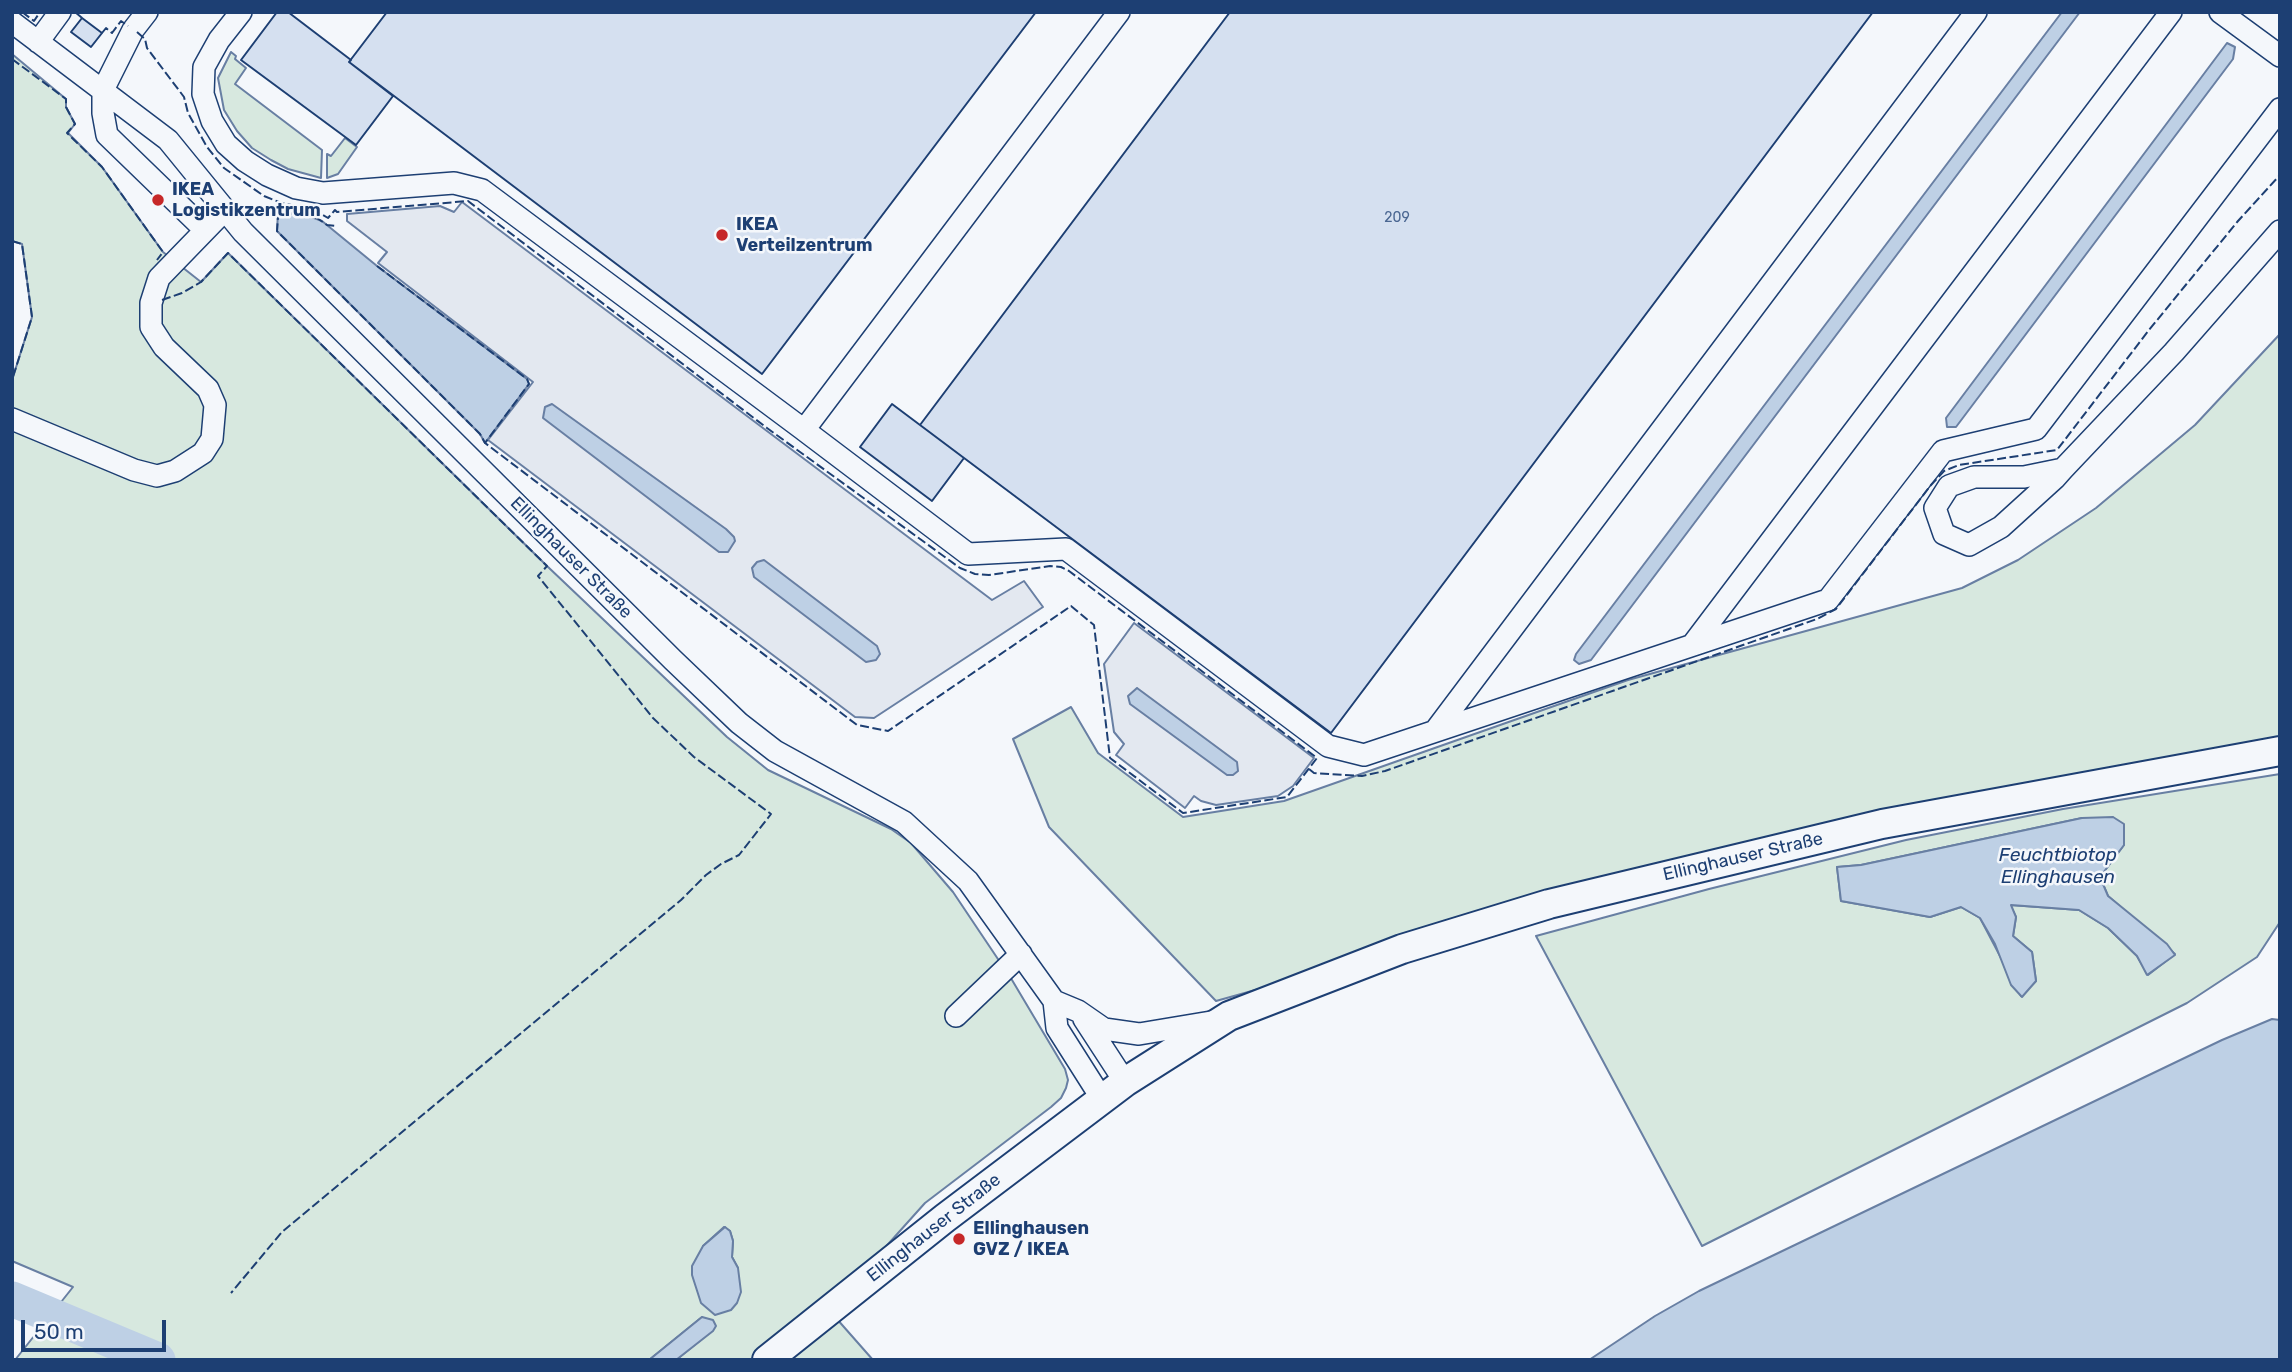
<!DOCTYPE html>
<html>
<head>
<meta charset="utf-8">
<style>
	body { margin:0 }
	#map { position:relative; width:2292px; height:1372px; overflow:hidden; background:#f4f7fb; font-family:Rubik,sans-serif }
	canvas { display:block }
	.frame { position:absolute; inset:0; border:14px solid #1d3f73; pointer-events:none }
	.scale { position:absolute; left:21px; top:1320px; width:145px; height:32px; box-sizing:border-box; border:4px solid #1d3f73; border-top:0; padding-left:9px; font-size:21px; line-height:24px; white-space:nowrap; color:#1d3f73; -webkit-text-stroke:5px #f4f7fb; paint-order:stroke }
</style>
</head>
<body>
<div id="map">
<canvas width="2292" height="1372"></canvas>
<div class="frame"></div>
<div class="scale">50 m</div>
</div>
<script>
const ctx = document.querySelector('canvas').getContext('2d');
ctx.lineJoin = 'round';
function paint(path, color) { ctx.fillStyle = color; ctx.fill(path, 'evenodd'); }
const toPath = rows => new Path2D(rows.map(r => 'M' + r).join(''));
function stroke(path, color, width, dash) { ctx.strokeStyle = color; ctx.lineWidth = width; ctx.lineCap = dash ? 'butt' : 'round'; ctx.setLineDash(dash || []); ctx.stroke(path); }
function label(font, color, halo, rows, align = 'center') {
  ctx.font = font + ' Rubik,sans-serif'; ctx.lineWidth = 5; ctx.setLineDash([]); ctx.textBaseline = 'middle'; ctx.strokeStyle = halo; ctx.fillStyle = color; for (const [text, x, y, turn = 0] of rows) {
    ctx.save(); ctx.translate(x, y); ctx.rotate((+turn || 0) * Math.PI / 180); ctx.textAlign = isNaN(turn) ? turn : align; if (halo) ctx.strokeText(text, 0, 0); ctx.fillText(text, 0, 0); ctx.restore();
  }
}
const green = toPath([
	[231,52,236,56,235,59,246,68,235,84,322,150,321,178,288,169,271,160,252,148,237,131,224,110,218,78,231,52],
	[12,54,66,99,66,107,75,124,68,133,102,167,163,252,201,282,228,253,547,566,727,737,768,770,891,829,911,843,953,892,1012,980,1065,1069,1068,1080,1066,1088,1061,1098,1051,1107,925,1203,829,1310,873,1360,676,1360,713,1330,702,1317,649,1360,15,1360,73,1287,12,1261,12,380,32,317,22,244,12,241,12,54],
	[724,1227,730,1231,733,1241,732,1257,738,1268,703,1246,724,1227],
	[345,138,357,147,338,174,327,178,327,154,331,156,345,138],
	[2280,334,2280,751,2219,760,1402,949,1216,1001,1049,827,1013,739,1071,707,1098,753,1183,817,1284,801,1628,680,1962,588,2018,560,2096,508,2195,425,2280,334],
	[2280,774,2280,922,2257,957,2187,1003,1702,1246,1536,936,1709,889,1906,840,2063,809,2280,774],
	[2082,818,2124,845,2100,877,2108,896,2175,954,2148,975,2137,956,2108,928,2079,910,2010,905,2016,917,2013,936,2032,952,2036,981,2021,996,1980,918,1961,907,1930,917,1841,901,1837,867,1861,865,2082,818]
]);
const parking = toPath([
	[462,202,992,600,1024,581,1043,607,874,718,855,717,488,440,533,382,378,263,387,252,347,221,347,214,440,206,454,212,462,202],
	[1134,623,1314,758,1293,786,1278,796,1216,805,1201,801,1194,796,1185,808,1116,755,1124,744,1114,732,1104,664,1134,623]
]);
const water = toPath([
	[2062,12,2080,12,1591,660,1579,664,1574,660,1576,654,2062,12],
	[2227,43,2235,47,2233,59,1956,427,1947,427,1946,418,2227,43],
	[278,212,306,215,322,221,377,266,527,379,529,384,485,443,480,434,277,231,278,212],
	[552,404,726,529,734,537,735,541,728,552,719,552,543,418,545,407,552,404],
	[764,560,877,646,880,654,876,660,866,662,754,577,752,568,757,562,764,560],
	[1137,688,1237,762,1238,771,1233,775,1227,775,1130,704,1128,696,1137,688],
	[2113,817,2124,824,2124,845,2100,877,2108,896,2167,944,2175,955,2147,975,2137,956,2108,928,2079,910,2011,905,2016,917,2013,936,2032,952,2036,981,2022,997,2011,985,1995,944,1980,918,1961,907,1930,917,1841,901,1837,867,1861,865,2082,818,2113,817],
	[2272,1019,2280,1020,2280,1360,1589,1360,1655,1316,1699,1291,2222,1040,2272,1019],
	[725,1227,730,1231,733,1241,732,1257,738,1268,741,1292,737,1303,731,1310,715,1315,701,1303,692,1275,692,1266,703,1246,725,1227],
	[702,1317,713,1320,716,1326,713,1331,676,1360,649,1360,702,1317]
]);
const river = toPath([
	[12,1299,158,1360]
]);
const building = toPath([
	[277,12,288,12,351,60,349,62,393,96,356,145,241,60,277,12],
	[387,12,1036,12,762,374,349,62,387,12],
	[1230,12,1873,12,1331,733,920,425,1230,12],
	[82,18,102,33,91,47,71,32,82,18],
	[892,404,964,458,932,501,860,447,892,404]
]);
const minor = toPath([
	[147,12,133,30,103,90,103,113,107,135,204,229],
	[241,12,219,40,204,67,203,94,212,121,226,144,245,161,267,175,296,188,323,193,454,183,482,190,804,430,1119,12],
	[2220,12,2280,56],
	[12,22,168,140,243,232,673,660,739,723,775,751,904,822,968,881,1054,1001,1057,1028,1102,1099],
	[38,42,60,12],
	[12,419,134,470,157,476,175,471,203,453,212,439,215,405,208,389,164,347,151,327,151,303,159,278,224,211],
	[804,430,968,554,1066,549,1328,746,1364,755,1828,600,1943,451,2036,429,2280,109],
	[2063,469,2024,477,1974,477,1949,486,1935,508,1944,534,1969,545,2001,527,2055,478,2063,469,2174,352,2280,231],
	[1693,644,2171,12],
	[1435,731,1976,12],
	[1054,1001,1078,1011,1104,1029,1139,1034,1217,1021],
	[956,1016,1021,954],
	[1084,1019,1125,1082]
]);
const major = toPath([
	[767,1360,945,1218,1125,1082,1229,1016,1402,949,1549,904,1882,824,2280,751]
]);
const fence = toPath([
	[22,12,34,21,40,12],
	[75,12,82,18],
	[137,32,145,39,147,48,184,97,188,113,207,147,224,168,264,196,279,202,316,211,328,218,335,210,337,212,468,201,767,428,960,568,975,574,989,575,1050,566,1061,567,1069,571,1317,758,1287,797,1183,813,1110,758,1094,625,1071,606,888,731,857,725,485,443,480,434,277,231,279,202],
	[102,33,106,28,112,33,121,21,128,26],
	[12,59,66,99,66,107,75,124,67,133,102,167,163,252,157,260],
	[278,212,306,215,317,218,327,225,336,226],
	[12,241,22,244,32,317,12,380],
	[377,266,527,379,529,384,485,443],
	[162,300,182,293,201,282,228,253,547,566,538,576,653,718,694,757,771,814,739,855,721,864,706,875,681,900,282,1232,231,1293],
	[1309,769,1314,773,1362,776,1385,771,1817,619,1836,609,1931,485,1944,471,1959,465,2057,450,2149,330,2238,221,2280,175]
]);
const markers = [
	[158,200,7,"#c62828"],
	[722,235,7,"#c62828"],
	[959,1239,7,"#c62828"]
];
const numberNames = [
	["209",1397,218]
];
const poiNames = [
	["IKEA",172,190],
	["Logistikzentrum",172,211],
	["IKEA",736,225],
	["Verteilzentrum",736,246],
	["Ellinghausen",973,1229],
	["GVZ / IKEA",973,1250]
];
const streetNames = [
	["Ellinghauser Straße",571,558,45],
	["Ellinghauser Straße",1743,857,-13],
	["Ellinghauser Straße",934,1228,-38]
];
const waterNames = [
	["Feuchtbiotop",2058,856],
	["Ellinghausen",2058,878]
];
paint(green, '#d7e8df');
stroke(green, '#687fa3', 2);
paint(parking, '#e3e8f0');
stroke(parking, '#687fa3', 2);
paint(water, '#bed0e5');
stroke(water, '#687fa3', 2);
stroke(river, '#bed0e5', 35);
paint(building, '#d5e0f0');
stroke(building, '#1d3f73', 2);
stroke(minor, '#1d3f73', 24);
stroke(major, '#1d3f73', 32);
stroke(minor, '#f4f7fb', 21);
stroke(major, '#f4f7fb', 28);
stroke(fence, '#1d3f73', 2, [9, 3.5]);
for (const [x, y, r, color] of markers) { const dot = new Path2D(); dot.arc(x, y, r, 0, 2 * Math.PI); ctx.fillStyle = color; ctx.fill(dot); stroke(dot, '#f4f7fb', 2.5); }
label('14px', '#4b6792', null, numberNames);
label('bold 18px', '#1d3f73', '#f4f7fb', poiNames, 'left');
label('18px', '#1d3f73', '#f4f7fb', streetNames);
label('italic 19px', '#1d3f73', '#f4f7fb', waterNames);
</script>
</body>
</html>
